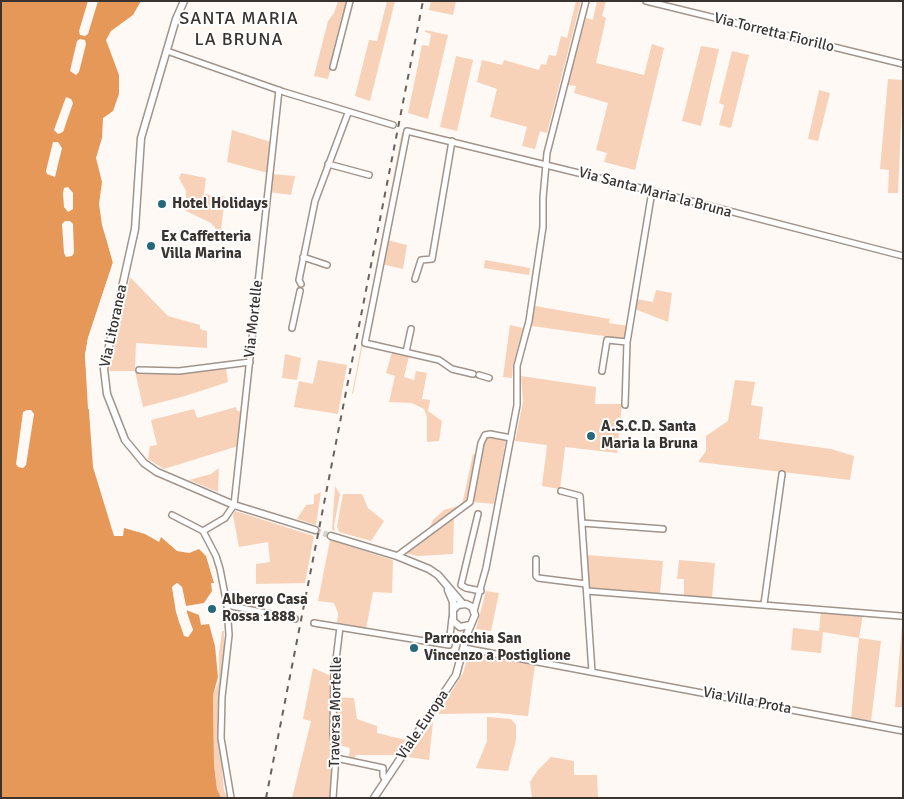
<!DOCTYPE html>
<html>
<head>
<meta charset="utf-8">
<style>
	body { margin:0 }
	#map { position:relative; width:904px; height:799px; overflow:hidden; background:#fef9f5; font-family:Signika,sans-serif }
	canvas { display:block }
	.frame { position:absolute; inset:0; border:2px solid #393430; pointer-events:none }
</style>
</head>
<body>
<div id="map">
<canvas width="904" height="799"></canvas>
<div class="frame"></div>
</div>
<script>
const ctx = document.querySelector('canvas').getContext('2d');
ctx.lineJoin = 'round';
function paint(path, color) { ctx.fillStyle = color; ctx.fill(path, 'evenodd'); }
const toPath = rows => new Path2D(rows.map(r => 'M' + r).join(''));
function stroke(path, color, width, dash) { ctx.strokeStyle = color; ctx.lineWidth = width; ctx.lineCap = dash ? 'butt' : 'round'; ctx.setLineDash(dash || []); ctx.stroke(path); }
function label(font, color, halo, rows, align = 'center') {
  ctx.font = font + ' Signika,sans-serif'; ctx.lineWidth = 4; ctx.setLineDash([]); ctx.textBaseline = 'middle'; ctx.strokeStyle = halo; ctx.fillStyle = color; for (const [text, x, y, turn = 0] of rows) {
    ctx.save(); ctx.translate(x, y); ctx.rotate((+turn || 0) * Math.PI / 180); ctx.textAlign = isNaN(turn) ? turn : align; if (halo) ctx.strokeText(text, 0, 0); ctx.fillText(text, 0, 0); ctx.restore();
  }
}
const green = toPath([
	[338,1,348,1,328,79,314,76,328,21,334,13],
	[387,1,395,1,370,101,355,96,369,40,377,41],
	[431,1,456,1,453,15,429,10],
	[576,1,581,1,547,133,540,131,535,149,522,146,527,127,490,117,497,89,477,82,482,60,502,65,504,60,539,70,541,64,546,65,549,55,556,56,561,36,567,38],
	[597,1,606,1,602,16,606,18,596,63,644,75,652,44,664,48,635,170,604,162,607,153,596,150,608,103,574,93,576,86,568,85,586,18,593,20],
	[425,30,448,35,428,119,408,113,422,45,429,46,431,34,425,32],
	[701,46,719,49,701,126,682,121],
	[732,51,749,55,731,128,719,125,724,105,719,103],
	[456,56,473,60,457,131,440,127],
	[888,79,903,80,898,193,888,193,889,170,880,169],
	[819,90,830,93,818,141,808,139],
	[232,130,271,142,268,173,227,162],
	[402,132,404,133,353,394,352,394],
	[181,173,206,178,204,194,225,197,221,230,216,229,211,223,186,211,186,191,179,178],
	[271,174,295,176,291,195,269,192],
	[387,240,407,245,403,269,382,264],
	[485,260,530,268,529,275,484,268],
	[130,277,168,316,200,325,200,329,207,331,207,348,136,343,135,371,179,373,226,367,228,382,185,396,143,407,135,371,109,371],
	[656,290,672,293,668,322,635,309,636,299,653,302],
	[535,306,610,319,609,323,628,326,625,339,532,326],
	[510,325,523,328,513,366,512,378,503,377],
	[392,352,409,356,404,377,414,380,416,371,427,373,422,399,430,400,428,411,442,421,439,441,427,442,427,417,424,409,412,403,389,402,395,376,386,373],
	[285,354,301,358,297,380,282,378],
	[318,360,347,365,338,414,294,407,299,381,313,384],
	[521,376,596,387,595,404,622,404,617,453,565,447,560,489,542,486,547,445,515,441,523,402],
	[735,380,755,382,751,405,763,407,759,439,831,449,854,456,850,480,698,462,706,451,706,436,728,421],
	[236,407,237,411,242,411,238,446,164,469,148,459,150,446,157,445,151,420,194,409,197,418],
	[489,436,506,440,494,504,473,502,483,442],
	[473,454,478,454,469,498,467,502,429,529,433,520,444,510,462,505],
	[219,468,218,492,189,480,211,474],
	[335,486,340,494,334,526,335,531,332,530],
	[321,492,316,525,297,519,306,505,314,504,314,495],
	[343,494,362,494,368,508,384,521,371,541,339,532,337,526],
	[235,511,314,536,305,583,256,584,256,564,270,562,268,542,239,547,233,515],
	[454,516,453,554,417,556,405,553],
	[330,540,393,560,392,593,373,592,366,629,337,624,338,613,334,603,318,601],
	[587,555,663,561,660,593,589,589],
	[679,560,715,563,712,598,684,596,684,579,677,579],
	[486,591,499,593,491,631,476,629],
	[821,611,863,614,859,638,881,641,871,721,851,718,859,638,823,632,821,653,791,650,793,628,819,631],
	[903,614,903,707,895,707],
	[222,631,224,631,224,671,219,729,224,791,228,798,221,798,217,789,214,765,213,695,219,681,219,653],
	[469,653,535,664,528,716,497,713,438,714,463,673],
	[313,668,331,676,334,754,330,798,292,798,311,721,303,719],
	[336,697,354,698,357,719,377,726,377,733,406,740,395,755,356,755,355,758,349,757,350,748,342,746,335,735],
	[487,717,511,719,516,725,516,740,508,771,476,768,487,741],
	[433,722,429,760,408,757],
	[551,757,574,761,574,775,597,775,598,798,532,798,530,782,537,771]
]);
const water = toPath([
	[1,1,141,1,133,15,111,31,106,40,119,75,119,94,113,111,103,118,102,138,96,158,102,182,99,204,102,225,113,262,88,338,85,355,93,467,114,536,123,536,124,528,145,534,159,542,161,537,177,551,189,553,199,549,206,556,214,583,211,583,212,591,204,603,186,606,182,587,177,583,172,587,179,622,188,637,193,630,186,610,199,615,201,625,209,624,215,646,218,677,213,695,214,765,217,789,221,798,1,798]
]);
const pier = toPath([
	[88,1,98,1,88,34,85,36,80,35,79,31],
	[80,39,85,40,86,44,79,72,76,75,70,71,77,41],
	[66,97,71,99,73,103,63,132,58,134,54,130],
	[53,142,58,142,62,148,55,177,47,174,46,171],
	[68,187,73,193,73,209,68,212,64,207,63,193,64,188],
	[65,221,70,221,73,224,74,253,72,256,66,257,64,253,62,224],
	[108,245,111,246,116,263,90,339,87,370,90,409,88,409,85,355,88,338,113,263],
	[27,410,31,410,34,414,26,465,23,468,18,467,16,464,23,412],
	[177,583,182,587,188,618,193,630,188,637,184,636,176,612,172,587],
	[178,586,190,630,187,634,178,612,175,588]
]);
const tertiaryTunnel = toPath([
	[315,530,331,536]
]);
const minor = toPath([
	[646,1,903,64],
	[167,51,284,92,393,125],
	[333,67,350,1],
	[328,164,369,175],
	[303,257,327,265],
	[415,279,421,260,432,259,452,141],
	[301,284,299,280,315,201,348,113],
	[292,328,300,291],
	[406,352,411,329],
	[139,370,179,371,250,362],
	[602,371,607,340,627,342],
	[473,374,452,369,439,360,365,343,407,131,648,190,903,256],
	[479,375,489,378],
	[625,405,627,342,652,191],
	[561,491,580,496,592,672],
	[478,514,461,585,466,588,481,591],
	[172,515,203,531,216,556,220,569,227,605,229,635,222,697,221,738,231,798],
	[582,523,663,529],
	[203,531,225,518,234,505,279,90],
	[397,556,470,502,481,443,485,435,490,434,511,438],
	[536,559,536,576,538,578,586,584],
	[587,591,901,616],
	[764,604,782,474],
	[227,605,295,619],
	[474,611,486,568,517,405,517,366,529,321,543,227,543,198,547,153,586,1],
	[314,623,449,645,452,618],
	[464,648,903,731],
	[336,758,383,768,383,776,386,780],
	[333,798,336,756,333,734,334,676,340,627]
]);
const tertiary = toPath([
	[184,1,176,19,141,138,135,229,104,369,107,394,125,440,144,463,157,472,234,505,315,530],
	[331,536,397,556,429,569,438,575,462,603],
	[448,590,453,602,453,621,460,627,470,625],
	[374,798,456,675,467,634,475,615,472,607,466,604,458,605,453,610]
]);
const rail = toPath([
	[266,798,423,1]
]);
const markers = [
	[162,204,5,"#24687a"],
	[151,246,5,"#24687a"],
	[591,436,5,"#24687a"],
	[212,609,5,"#24687a"],
	[414,648,5,"#24687a"]
];
const streetNames = [
	["Via Torretta Fiorillo",774,33,14],
	["Via Santa Maria la Bruna",655,193,15],
	["Via Mortelle",254,319,-84],
	["Via Litoranea",114,326,-78],
	["Via Villa Prota",747,701,11],
	["Traversa Mortelle",336,712,-89],
	["Viale Europa",423,725,-56]
];
const poiNames = [
	["Hotel Holidays",172,204],
	["Ex Caffetteria",161,237],
	["Villa Marina",161,254],
	["A.S.C.D. Santa",601,427],
	["Maria la Bruna",601,444],
	["Albergo Casa",222,600],
	["Rossa 1888",222,617],
	["Parrocchia San",424,639],
	["Vincenzo a Postiglione",424,656]
];
const quarterNames = [
	["SANTA MARIA",239,19],
	["LA BRUNA",239,40]
];
paint(green, '#f7d2b8');
paint(water, '#e69859');
paint(pier, '#fef9f5');
stroke(tertiaryTunnel, '#d7d2ce', 6, [6, 3]);
stroke(minor, '#a0948b', 8);
stroke(tertiary, '#a0948b', 9);
stroke(minor, '#fff', 5);
stroke(tertiary, '#fff', 6);
stroke(rail, '#67625e', 2, [6, 6]);
for (const [x, y, r, color] of markers) { const dot = new Path2D(); dot.arc(x, y, r, 0, 2 * Math.PI); ctx.fillStyle = color; ctx.fill(dot); stroke(dot, '#fff', 2); }
label('15px', '#393430', '#fff', streetNames);
label('bold 15px', '#393430', '#fff', poiNames, 'left');
ctx.letterSpacing = '1px';
label('18px', '#393430', '#fff', quarterNames);
ctx.letterSpacing = '0px';
</script>
</body>
</html>
